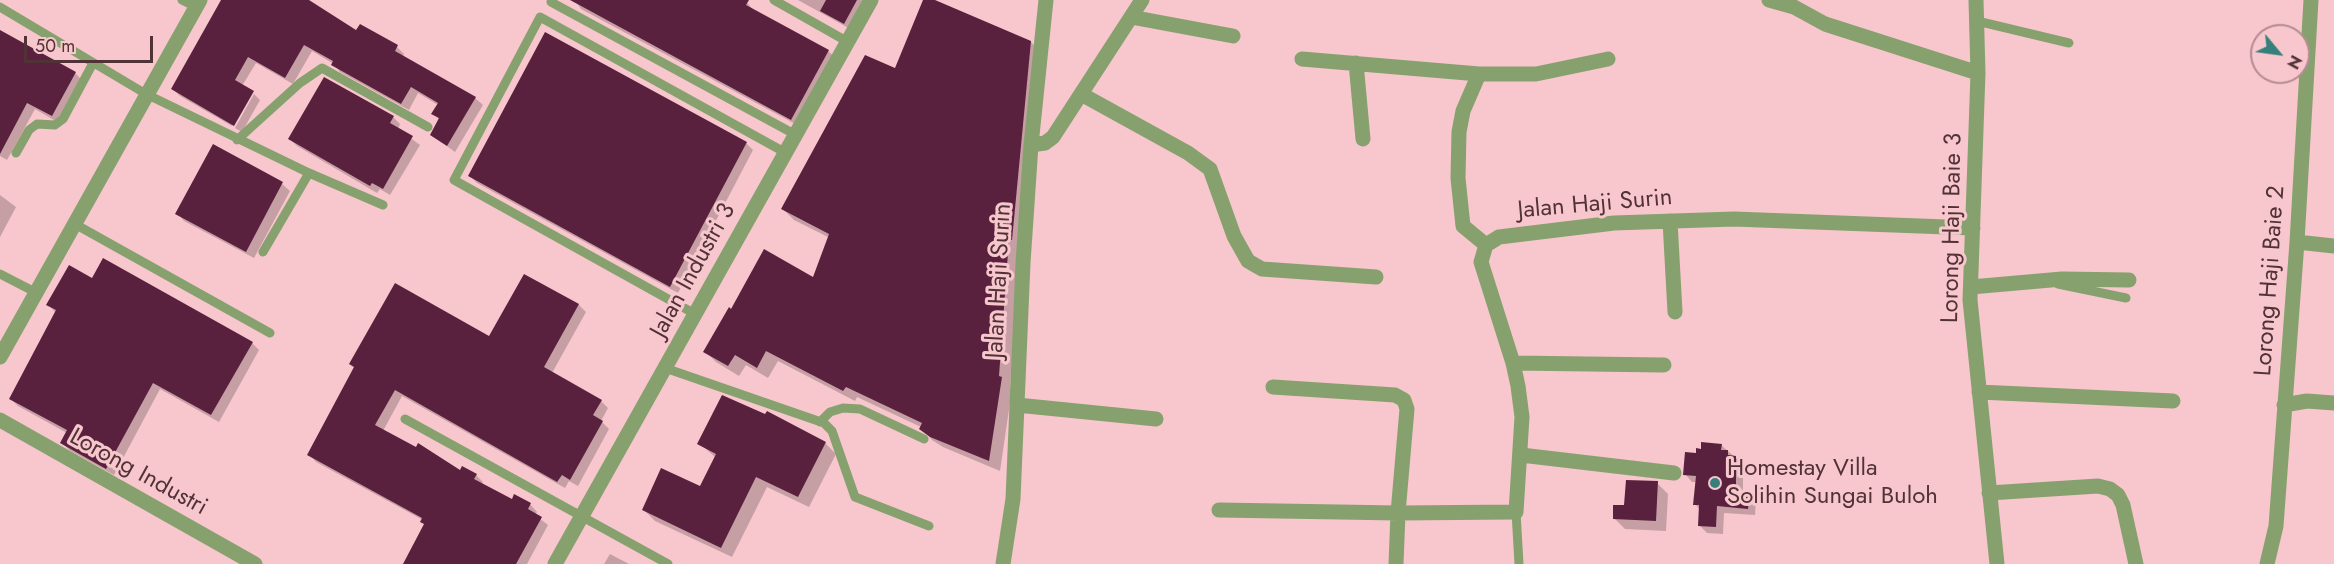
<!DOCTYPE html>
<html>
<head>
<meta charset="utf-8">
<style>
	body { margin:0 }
	#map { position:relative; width:2334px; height:564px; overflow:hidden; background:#f7c7cd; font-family:Jost,sans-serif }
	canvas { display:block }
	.north { position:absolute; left:2250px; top:24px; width:60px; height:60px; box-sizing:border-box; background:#f7c7cd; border:2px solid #b58b91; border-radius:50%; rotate:119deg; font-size:16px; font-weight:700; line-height:24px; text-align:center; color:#513236 }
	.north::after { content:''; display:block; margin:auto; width:21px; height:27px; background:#367f7a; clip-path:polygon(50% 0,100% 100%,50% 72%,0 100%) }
	.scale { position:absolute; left:24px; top:36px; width:129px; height:27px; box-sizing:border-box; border:3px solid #513236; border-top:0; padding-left:8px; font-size:18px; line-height:21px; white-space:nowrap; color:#513236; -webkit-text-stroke:4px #f7c7cd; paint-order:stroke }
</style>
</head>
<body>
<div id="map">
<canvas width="2334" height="564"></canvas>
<div class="north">N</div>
<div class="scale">50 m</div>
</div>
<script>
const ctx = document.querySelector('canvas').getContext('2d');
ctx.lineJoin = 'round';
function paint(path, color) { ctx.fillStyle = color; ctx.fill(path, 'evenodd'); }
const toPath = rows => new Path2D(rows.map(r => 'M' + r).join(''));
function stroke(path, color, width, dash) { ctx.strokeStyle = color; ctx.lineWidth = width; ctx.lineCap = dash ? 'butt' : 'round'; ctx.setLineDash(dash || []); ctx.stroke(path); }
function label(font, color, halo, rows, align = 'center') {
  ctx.font = font + ' Jost,sans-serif'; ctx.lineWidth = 6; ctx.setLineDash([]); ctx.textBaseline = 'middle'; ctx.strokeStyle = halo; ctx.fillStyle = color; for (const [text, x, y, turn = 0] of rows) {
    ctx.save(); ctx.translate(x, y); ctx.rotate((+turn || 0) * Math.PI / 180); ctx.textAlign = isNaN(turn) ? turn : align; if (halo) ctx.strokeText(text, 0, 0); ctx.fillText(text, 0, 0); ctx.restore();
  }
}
const shadow = toPath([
	[224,0,306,0,356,32,397,47,404,54,403,57,475,98,483,105,455,152,432,135,440,120,433,114,438,105,418,93,409,110,340,72,334,64,312,51,293,84,256,63,242,86,251,92,232,126,180,96,173,89],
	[575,0,745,0,754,11,828,51,836,58,799,126,581,9],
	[798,0,868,0,852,30],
	[925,0,931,0,1031,42,1042,53,1020,249,1010,387,1012,389,1000,471,943,447,932,440,921,427,857,397,855,401,778,361,768,378,746,365,739,376,716,362,705,351,732,311,814,279,830,238,794,220,783,209,896,70],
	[0,32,75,73,82,80,59,123,35,109,7,160,0,156],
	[254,94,260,100,242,132,235,128],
	[393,117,400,124,398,129,420,145,390,195,380,189,377,193,297,146,290,139],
	[746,143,753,150,678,293,477,183,470,176],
	[213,146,282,184,290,191,254,258,184,221,177,213],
	[0,195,16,207,0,237],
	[524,276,579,305,586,312,552,373,601,401,608,408,601,421,609,429,578,486,569,481,565,488,402,396,383,431,461,472,476,475,483,482,482,484,512,501,515,496,530,504,537,512,535,515,548,525,527,564,405,564,426,525,423,520,316,462,309,454,355,368,351,364,490,338],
	[93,280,252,343,259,350,219,422,160,389,114,475,69,450,62,442,67,433,18,406,11,399,55,312,48,304],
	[699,443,825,443,836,454,809,507,767,487,732,557,655,521,644,510,701,488,715,457],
	[1721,445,1743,464,1743,492,1749,492,1756,500,1755,515,1724,513,1723,534,1707,533,1699,525,1700,510,1695,504,1697,482,1692,482,1685,474,1697,454],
	[1657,483,1668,494,1666,531,1625,529,1614,518],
	[610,554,629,564,604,564]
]);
const building = toPath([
	[221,0,309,0,356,30,360,24,398,45,395,51,476,97,447,146,430,135,439,118,431,114,438,103,411,87,401,104,331,65,333,61,304,45,285,78,248,57,235,80,254,91,234,126,171,89],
	[570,0,749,0,746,5,829,50,791,120],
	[826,0,857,0,844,24,820,11],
	[923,0,935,0,1031,41,1012,240,1009,239,999,376,1002,377,989,461,930,437,919,429,922,423,846,387,843,391,766,351,757,368,735,355,728,366,703,352,729,307,731,309,764,249,813,277,829,234,781,209,865,55,895,68],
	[0,30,76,72,52,116,27,103,0,154],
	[545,32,747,142,670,287,468,176],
	[324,77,394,116,390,123,413,136,383,189,372,183,370,186,288,139],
	[213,144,283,182,246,252,175,214],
	[103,258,253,342,211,415,153,383,106,469,60,443,67,430,9,399,56,310,46,305,69,265,92,278],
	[524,274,579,304,544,367,602,400,593,415,603,421,570,480,562,475,557,482,395,390,375,425,416,447,418,443,460,470,462,466,477,474,474,479,512,499,514,494,531,503,528,509,542,517,516,564,403,564,424,524,420,522,422,518,307,455,354,367,349,364,395,283,489,336],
	[722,395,765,414,767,411,826,442,798,497,756,477,721,548,642,510,661,468,700,486,716,454,697,444],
	[1701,442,1722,444,1721,450,1728,450,1728,455,1736,456,1736,490,1750,491,1748,509,1717,506,1716,527,1698,526,1699,505,1693,505,1696,476,1683,475,1685,452,1696,453,1696,448,1701,449],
	[1626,480,1658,481,1656,521,1613,519,1613,505,1624,505]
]);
const lane = toPath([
	[182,0,196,7],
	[774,0,848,42],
	[551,2,796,135],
	[0,7,146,94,309,173,383,205],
	[1977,21,2069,43],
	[237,140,300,83,322,68,428,127],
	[16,153,29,130,37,124,55,125,63,119,93,63],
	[73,223,270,333],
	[263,252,309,173],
	[0,274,35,292],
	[2058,284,2126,298],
	[695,314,454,180,540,17,786,153],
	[665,368,824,423,832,431,855,497,929,526],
	[405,419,668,564],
	[820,422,830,412,843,408,860,409,924,439],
	[1516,512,1519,564]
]);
const street = toPath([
	[1769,0,1794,7,1825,24,1978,73],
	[1976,0,1978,73,1970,300,1997,564],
	[1131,17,1233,36],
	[1302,59,1479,74,1463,111,1459,132,1458,178,1463,226,1486,245],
	[1356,63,1363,139],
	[1479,74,1536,74,1608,59],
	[1081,94,1188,153,1210,169,1234,236,1248,261,1262,269,1376,277],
	[1031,145,1045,143,1053,137,1142,0],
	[1670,221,1675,312],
	[2297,242,2334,246],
	[1971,287,2062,279,2129,280],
	[0,357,200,0],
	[1513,363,1664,365],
	[1979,392,2173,401],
	[1017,405,1156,419],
	[2284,405,2307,401,2334,403],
	[0,420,255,564],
	[1521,455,1674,473],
	[1989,493,2098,486,2110,489,2118,495,2123,505,2136,564],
	[1219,510,1398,513,1407,409,1404,400,1395,395,1273,387],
	[555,564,871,0],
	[1003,564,1013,499,1023,263,1031,145,1046,0],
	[1396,564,1398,513,1516,512,1522,417,1518,386,1513,363,1481,262,1486,245,1499,237,1614,223,1734,219,1973,228],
	[2267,564,2276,526,2297,242,2311,0]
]);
const markers = [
	[1715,483,6,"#367f7a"]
];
const streetNames = [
	["Jalan Haji Surin",1595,205,-5],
	["Lorong Haji Baie 3",1953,228,-89],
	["Jalan Industri 3",694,271,-61],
	["Jalan Haji Surin",1000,281,-87],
	["Lorong Haji Baie 2",2271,281,-86],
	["Lorong Industri",138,473,29]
];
const poiNames = [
	["Homestay Villa",1727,469],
	["Solihin Sungai Buloh",1727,497]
];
paint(shadow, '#0003');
paint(building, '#5a213f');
stroke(lane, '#87a16e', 9);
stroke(street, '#87a16e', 15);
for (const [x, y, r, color] of markers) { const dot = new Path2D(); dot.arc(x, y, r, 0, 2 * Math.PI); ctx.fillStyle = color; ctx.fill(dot); stroke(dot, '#f7c7cd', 2); }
label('24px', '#513236', '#f7c7cd', streetNames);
label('24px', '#513236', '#f7c7cd', poiNames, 'left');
</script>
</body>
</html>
